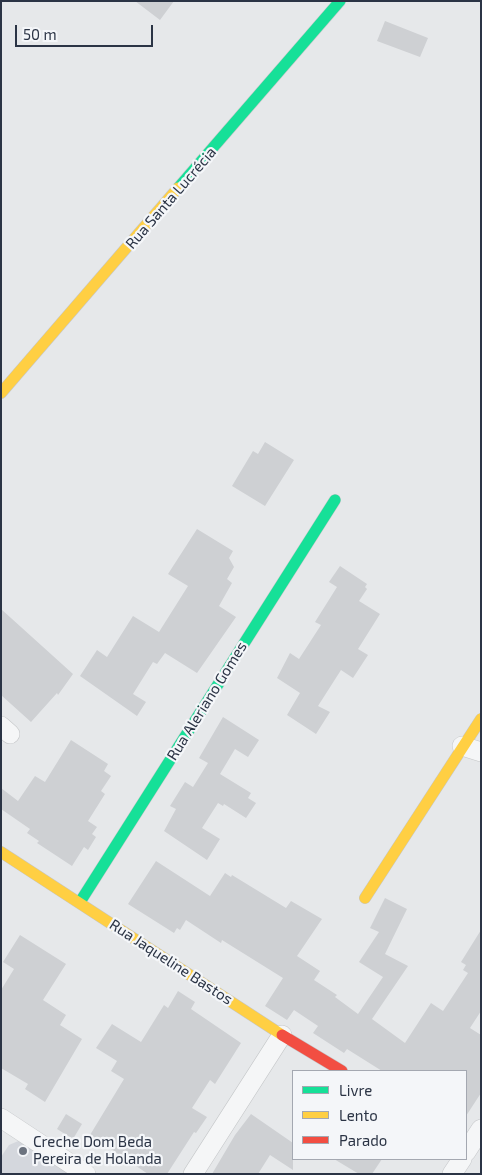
<!DOCTYPE html>
<html>
<head>
<meta charset="utf-8">
<style>
	body { margin:0 }
	#map { position:relative; width:482px; height:1175px; overflow:hidden; background:#e6e8ea; font-family:"Exo 2",sans-serif }
	canvas { display:block }
	.frame { position:absolute; inset:0; border:2px solid #2b3445; pointer-events:none }
	.legend { position:absolute; left:292px; top:1070px; width:175px; height:90px; box-sizing:border-box; background:#f4f6f9; border:1px solid #a4a8b1; margin:0; padding:6px 9px; list-style:none; font-size:15px; color:#2b3445 }
	.legend li { display:flex; align-items:center; gap:10px; height:25px }
	.legend b { width:25px; border:1px solid #a4a8b1 }
	.scale { position:absolute; left:15px; top:25px; width:138px; height:22px; box-sizing:border-box; border:2px solid #2b3445; border-top:0; padding-left:6px; font-size:15px; line-height:18px; white-space:nowrap; color:#2b3445; -webkit-text-stroke:4px #f4f6f9; paint-order:stroke }
</style>
</head>
<body>
<div id="map">
<canvas width="482" height="1175"></canvas>
<div class="frame"></div>
<ul class="legend">
<li><b style="height:6px;background:#16e098"></b>Livre</li>
<li><b style="height:6px;background:#ffcf43"></b>Lento</li>
<li><b style="height:6px;background:#f24e42"></b>Parado</li>
</ul>
<div class="scale">50 m</div>
</div>
<script>
const ctx = document.querySelector('canvas').getContext('2d');
ctx.lineJoin = 'round';
function paint(path, color) { ctx.fillStyle = color; ctx.fill(path, 'evenodd'); }
const toPath = rows => new Path2D(rows.map(r => 'M' + r).join(''));
function stroke(path, color, width, dash) { ctx.strokeStyle = color; ctx.lineWidth = width; ctx.lineCap = dash ? 'butt' : 'round'; ctx.setLineDash(dash || []); ctx.stroke(path); }
function label(font, color, halo, rows, align = 'center') {
  ctx.font = font + ' "Exo 2",sans-serif'; ctx.lineWidth = 4.5; ctx.setLineDash([]); ctx.textBaseline = 'middle'; ctx.strokeStyle = halo; ctx.fillStyle = color; for (const [text, x, y, turn = 0] of rows) {
    ctx.save(); ctx.translate(x, y); ctx.rotate((+turn || 0) * Math.PI / 180); ctx.textAlign = isNaN(turn) ? turn : align; if (halo) ctx.strokeText(text, 0, 0); ctx.fillText(text, 0, 0); ctx.restore();
  }
}
const built = toPath([
	[23,1139,75,1174,1,1174,1,1157,9,1145]
]);
const building = toPath([
	[135,1,174,1,160,20],
	[385,21,428,38,420,57,377,41],
	[265,442,294,460,265,506,232,486,253,451,258,454],
	[197,529,233,551,229,558,234,567,227,579,232,583,219,606,236,617,197,673,165,653,157,664,153,662,133,694,146,702,137,716,80,676,97,650,107,657,133,616,159,632,188,586,168,574],
	[340,566,367,584,365,587,367,589,359,601,380,614,358,649,368,655,353,678,341,670,318,706,330,712,316,734,287,715,300,693,277,678,290,653,299,659,321,625,315,622,337,587,329,582],
	[1,609,73,674,58,695,57,693,31,722,1,695],
	[223,717,259,740,248,757,235,749,220,774,251,793,248,798,256,803,246,818,224,804,223,806,218,803,202,828,220,839,207,860,164,831,176,809,170,806,185,782,193,787,208,763,199,758],
	[71,740,108,764,104,771,111,776,101,791,105,794,88,821,97,827,92,834,96,837,88,850,84,847,72,866,37,843,39,841,27,833,30,829,1,809,1,788,18,801,35,776,45,782],
	[156,861,210,896,225,873,231,877,232,875,286,908,291,901,322,919,297,956,320,971,314,980,337,995,335,997,358,1014,383,977,359,962,379,932,370,928,385,898,407,909,385,954,408,966,372,1019,405,1043,431,1003,443,1011,468,973,463,970,466,965,461,962,481,930,481,1011,470,1028,481,1035,481,1093,466,1116,466,1071,382,1071,347,1049,344,1053,313,1033,318,1026,294,1010,287,1020,265,1006,283,978,222,940,221,943,186,920,180,930,177,928,174,933,128,904],
	[20,935,66,964,43,1000,66,1015,60,1025,82,1039,45,1102,25,1089,28,1084,1,1068,1,990,14,969,3,962],
	[178,991,195,1002,191,1009,241,1043,215,1084,210,1080,192,1108,207,1117,196,1133,194,1132,167,1174,148,1174,90,1135,124,1079,111,1071,117,1061,96,1048,112,1024,141,1042,164,1005,168,1008],
	[66,1114,82,1124,73,1139,57,1129],
	[251,1114,293,1143,293,1170,270,1155,258,1174,212,1174,235,1135],
	[334,1159,382,1159,372,1174,359,1174]
]);
const street = toPath([
	[1,726,10,734],
	[462,746,481,752],
	[1,1118,86,1174],
	[466,1152,481,1129],
	[193,1174,282,1035],
	[452,1174,462,1159]
]);
const fast = toPath([
	[178,188,340,1],
	[80,902,335,500]
]);
const slow = toPath([
	[1,393,178,188],
	[1,852,282,1035],
	[365,898,481,719]
]);
const jam = toPath([
	[282,1035,342,1071]
]);
const markers = [
	[23,1151,5,"#6c737f"]
];
const streetNames = [
	["Rua Santa Lucrécia",171,198,-49],
	["Rua Aleriano Gomes",207,701,-58],
	["Rua Jaqueline Bastos",171,962,33]
];
const poiNames = [
	["Creche Dom Beda",33,1142],
	["Pereira de Holanda",33,1159]
];
paint(built, '#d4d7dd');
paint(building, '#ced0d3');
stroke(street, '#c4c6c8', 20);
stroke(fast, '#c4c6c8', 12);
stroke(slow, '#c4c6c8', 12);
stroke(jam, '#c4c6c8', 12);
stroke(street, '#f5f6f7', 19);
stroke(fast, '#16e098', 11);
stroke(slow, '#ffcf43', 11);
stroke(jam, '#f24e42', 11);
for (const [x, y, r, color] of markers) { const dot = new Path2D(); dot.arc(x, y, r, 0, 2 * Math.PI); ctx.fillStyle = color; ctx.fill(dot); stroke(dot, '#f4f6f9', 2); }
label('15px', '#2b3445', '#f4f6f9', streetNames);
label('15px', '#2b3445', '#f4f6f9', poiNames, 'left');
</script>
</body>
</html>
